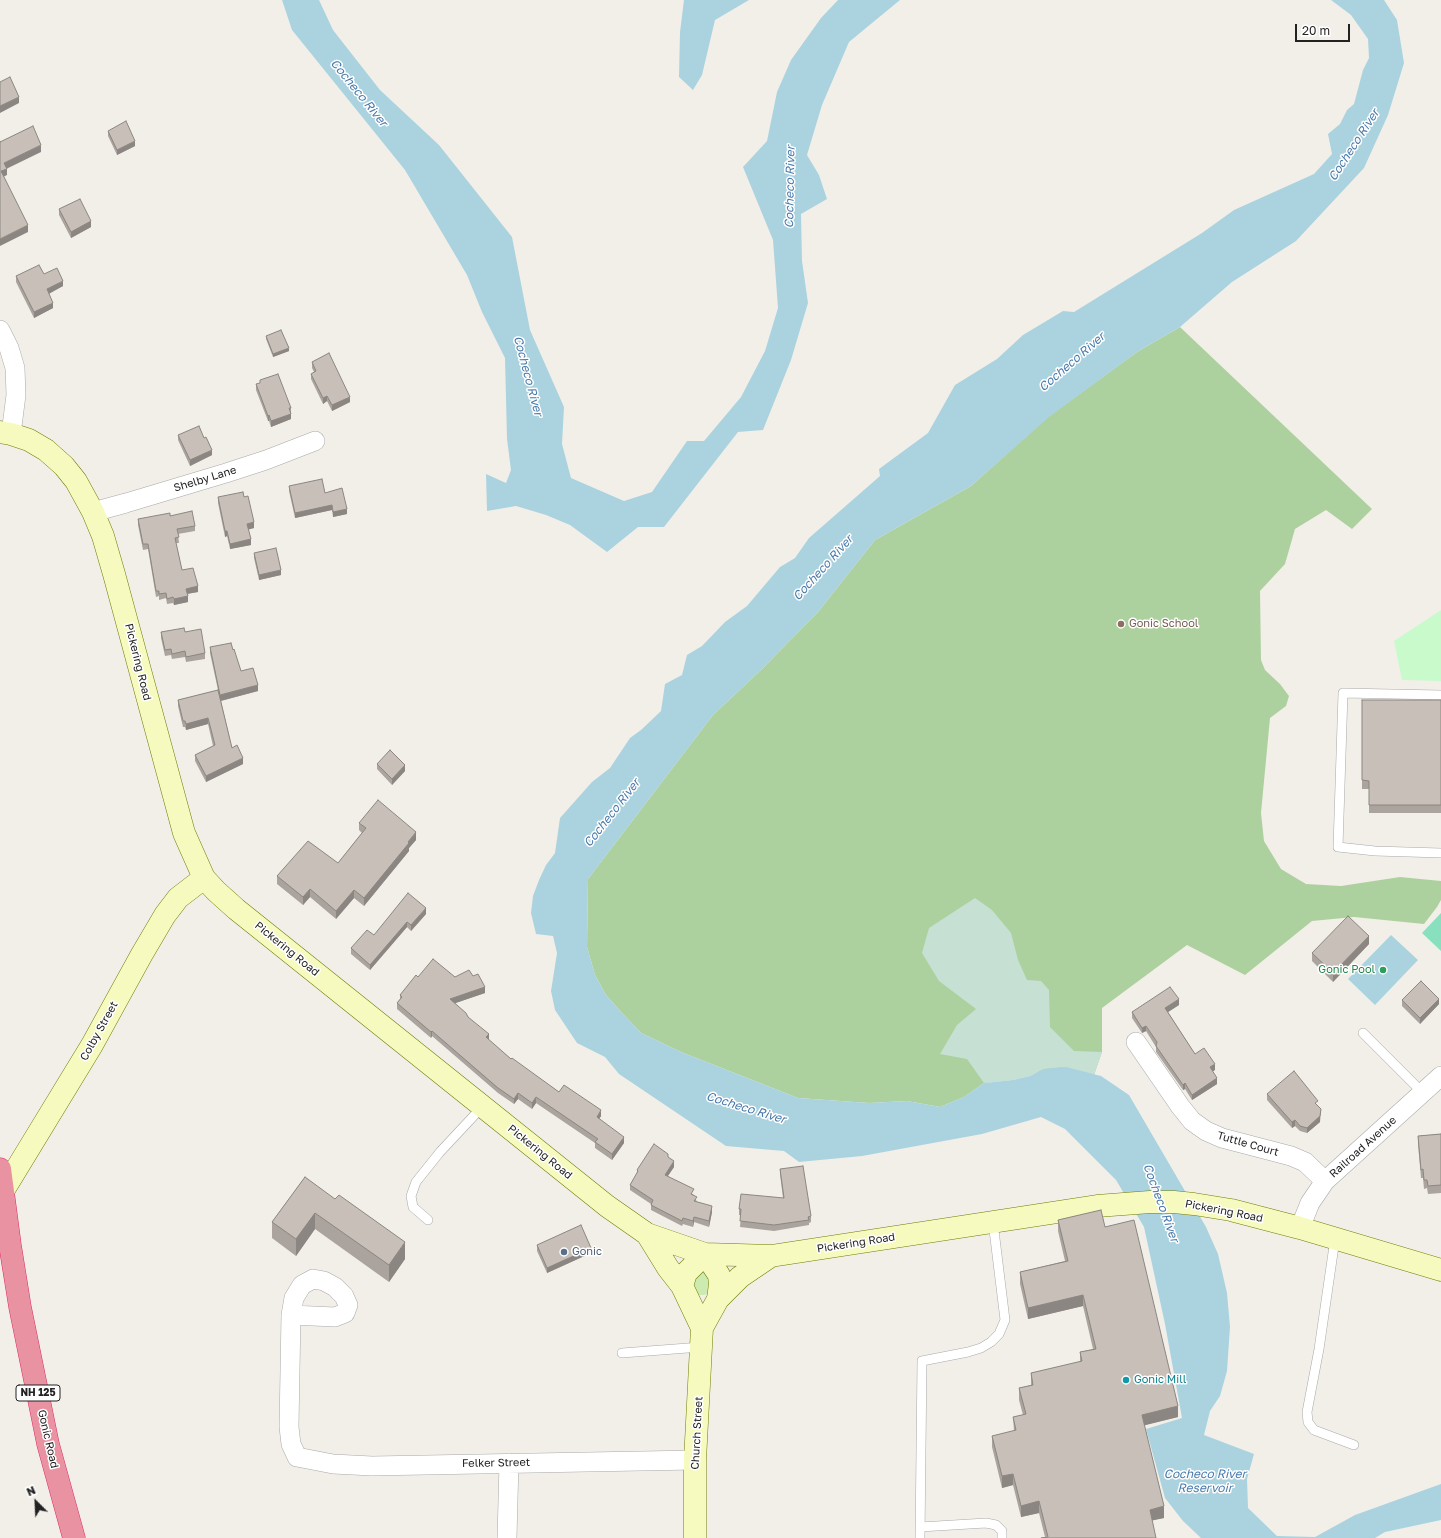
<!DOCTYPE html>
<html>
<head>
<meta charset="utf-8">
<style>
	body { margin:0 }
	#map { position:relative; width:1441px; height:1538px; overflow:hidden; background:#f2efe9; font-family:"Golos Text",sans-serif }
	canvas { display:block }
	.north { position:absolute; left:16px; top:1482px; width:40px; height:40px; -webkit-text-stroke:3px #fff; paint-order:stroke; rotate:336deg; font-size:11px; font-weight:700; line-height:16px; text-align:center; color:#222 }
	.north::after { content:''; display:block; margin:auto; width:14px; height:18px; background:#222; clip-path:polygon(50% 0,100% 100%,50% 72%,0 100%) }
	.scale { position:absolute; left:1295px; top:24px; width:55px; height:18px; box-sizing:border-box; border:2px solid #222; border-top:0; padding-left:5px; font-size:12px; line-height:14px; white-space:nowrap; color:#222; -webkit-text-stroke:3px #fff; paint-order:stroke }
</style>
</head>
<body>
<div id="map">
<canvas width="1441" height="1538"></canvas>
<div class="north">N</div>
<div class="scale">20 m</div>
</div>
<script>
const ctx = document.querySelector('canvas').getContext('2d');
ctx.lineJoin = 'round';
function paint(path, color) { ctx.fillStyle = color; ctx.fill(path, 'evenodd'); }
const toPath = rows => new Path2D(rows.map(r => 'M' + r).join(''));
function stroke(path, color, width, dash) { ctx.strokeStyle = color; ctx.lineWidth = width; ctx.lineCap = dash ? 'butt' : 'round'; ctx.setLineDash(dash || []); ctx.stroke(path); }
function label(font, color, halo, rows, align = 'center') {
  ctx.font = font + ' "Golos Text",sans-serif'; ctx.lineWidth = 3; ctx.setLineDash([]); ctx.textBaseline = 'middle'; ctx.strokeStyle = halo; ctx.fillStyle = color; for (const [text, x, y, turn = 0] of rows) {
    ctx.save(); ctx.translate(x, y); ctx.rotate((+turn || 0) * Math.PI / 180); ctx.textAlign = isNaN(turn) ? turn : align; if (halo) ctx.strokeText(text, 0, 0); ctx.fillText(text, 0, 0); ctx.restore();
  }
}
const grass = toPath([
	[701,1271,706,1272,713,1277,708,1294,704,1295,699,1295,692,1290,693,1276]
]);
const forest = toPath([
	[1180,327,1372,509,1352,529,1326,510,1295,529,1285,564,1260,591,1261,660,1265,670,1280,684,1289,696,1286,706,1270,718,1261,813,1264,841,1281,869,1306,884,1341,886,1400,877,1441,881,1441,900,1437,907,1424,924,1354,917,1312,921,1245,975,1187,945,1102,1008,1102,1052,1094,1075,1066,1067,984,1083,964,1097,940,1107,907,1101,869,1103,798,1098,681,1052,641,1033,622,1013,606,995,595,975,587,947,588,879,713,715,762,669,818,612,875,540,971,486,1048,417,1137,352]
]);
const wetland = toPath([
	[975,898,992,910,1011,933,1018,960,1027,980,1041,981,1049,990,1050,1027,1074,1051,1102,1052,1094,1075,1066,1067,1044,1069,1030,1076,1013,1080,984,1083,967,1059,940,1054,957,1025,976,1009,939,981,922,953,929,928]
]);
const park = toPath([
	[1441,610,1441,681,1402,680,1394,641]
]);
const pitch = toPath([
	[1441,913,1441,951,1422,933]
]);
const water = toPath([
	[282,0,319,0,333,30,380,90,439,145,512,237,530,330,564,407,562,444,571,478,624,501,652,492,687,441,704,441,741,397,765,351,778,308,773,240,743,167,767,141,777,92,791,60,821,18,838,0,900,0,849,42,822,105,807,155,819,175,827,199,801,214,802,261,808,303,791,360,763,430,738,432,664,527,638,527,607,552,570,525,546,515,516,506,487,511,486,474,506,483,511,470,507,439,505,358,482,312,467,275,405,170,292,30],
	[684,0,749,0,715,20,702,75,693,90,679,77,680,32],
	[1331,0,1384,0,1397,20,1404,63,1388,115,1364,168,1296,241,1232,282,1180,327,1137,352,1049,417,971,486,875,540,818,612,762,669,713,715,588,879,587,947,595,975,606,995,622,1013,641,1033,681,1052,798,1098,869,1103,907,1101,940,1107,964,1097,984,1083,1013,1080,1030,1076,1044,1069,1066,1067,1101,1076,1129,1095,1206,1227,1218,1254,1227,1293,1230,1327,1227,1371,1220,1396,1210,1411,1204,1435,1254,1454,1247,1479,1248,1508,1277,1536,1315,1537,1355,1515,1441,1484,1441,1520,1385,1532,1375,1538,1201,1538,1183,1521,1165,1498,1146,1429,1182,1418,1165,1324,1144,1227,1116,1180,1065,1129,1041,1117,982,1134,862,1156,799,1162,784,1151,726,1146,619,1074,605,1057,577,1043,555,1010,551,991,557,953,553,936,536,934,531,913,533,896,539,880,546,865,555,853,560,818,592,782,610,768,630,738,641,730,661,711,665,684,682,675,687,655,702,646,725,622,747,606,780,567,795,558,809,538,880,476,879,469,928,433,955,385,997,359,1023,335,1063,311,1074,312,1202,233,1234,210,1314,174,1332,154,1328,134,1340,124,1347,110,1354,104,1363,70,1369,58,1368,39,1351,15],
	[1391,935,1418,960,1375,1005,1348,979]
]);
const lane = toPath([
	[1441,695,1343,693,1338,847,1375,851,1441,853],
	[1363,1033,1423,1093],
	[428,1220,413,1207,411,1196,416,1182,440,1152,483,1106],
	[1335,1239,1319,1349,1307,1412,1308,1422,1314,1430,1354,1445],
	[622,1353,701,1347],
	[920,1527,986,1523,996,1525,1002,1531,1002,1538],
	[920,1538,922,1361,968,1352,981,1348,991,1342,999,1334,1005,1320,993,1222]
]);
const street = toPath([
	[0,330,9,348,15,368,16,395,11,434],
	[93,512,126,503,226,473,266,460,315,441],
	[1136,1042,1180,1106,1192,1121,1206,1131,1222,1138,1291,1156,1305,1162,1325,1181],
	[1300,1228,1310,1203,1325,1181,1441,1076],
	[291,1315,335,1317,345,1313,348,1305,344,1296,335,1287,324,1281,313,1279,302,1285,294,1298,291,1315,289,1427,291,1444,297,1457,333,1464,372,1466,695,1460],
	[507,1538,509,1463]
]);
const secondary = toPath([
	[0,432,11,434,29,440,46,450,64,466,76,481,93,512,103,536,114,574,184,833,204,878,216,891,236,909,607,1206,647,1234,705,1254,771,1256,1097,1206,1150,1202,1174,1202,1194,1204,1231,1210,1300,1228,1441,1270],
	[0,1196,92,1045,142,954,165,915,178,898,204,878],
	[647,1234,668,1268,682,1286,702,1328,695,1460,695,1538],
	[682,1286,686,1273,705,1254,719,1275,720,1284,718,1299,702,1328],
	[718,1299,740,1277,771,1256]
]);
const highway = toPath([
	[0,1169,10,1245,20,1307,48,1444,74,1538]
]);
const wall = toPath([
	[108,131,135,146,117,155,108,136],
	[59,209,91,227,71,238,59,215],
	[44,274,63,286,49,293,53,308,34,318,16,282,16,276],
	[266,336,289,351,273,357,266,339],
	[312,362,350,402,332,411,327,401,323,404,311,379,311,374,314,372,312,368],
	[256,384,291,408,291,419,271,427,269,421,268,421,256,390],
	[178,435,212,455,190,466,178,440],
	[289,486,325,493,347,514,333,517,332,510,295,518,289,491],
	[218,497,244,497,254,528,248,529,251,545,230,549,227,536,225,537,218,503],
	[170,516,195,526,195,531,178,534,179,543,176,543,182,570,198,592,187,594,188,602,174,605,173,603,167,604,166,598,159,600,159,596,156,597,148,549,143,550,138,525,138,519],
	[254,553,281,575,259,580,254,558],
	[161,632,185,632,205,653,205,659,186,662,185,657,172,659,171,655,165,656,161,638],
	[210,647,233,650,241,671,258,691,221,701,232,748,243,764,206,782,195,761,195,755,213,746,208,724,186,730,185,727,183,727,178,706,178,700,218,690,210,653],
	[1362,700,1441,700,1441,813,1369,813,1369,789,1362,789],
	[377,764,405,771,392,785,377,769],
	[359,823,416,840,409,848,409,851,364,906,354,898,336,919,310,897,303,905,277,884,277,876,338,863,362,833,359,830],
	[426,914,411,931,407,927,370,970,351,954,351,948,374,935],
	[1369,944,1333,982,1312,961,1312,953],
	[473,976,485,993,455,1003,489,1040,511,1059,559,1092,601,1116,599,1119,624,1143,612,1160,595,1148,595,1143,536,1103,532,1109,518,1099,514,1104,498,1093,432,1036,431,1038,397,1009,397,1003,400,999,400,995,418,977,455,977],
	[1402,1000,1439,1004,1420,1024,1402,1006],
	[1179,1005,1168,1012,1195,1054,1215,1070,1212,1071,1217,1084,1192,1100,1185,1089,1183,1090,1156,1052,1156,1047,1146,1031,1142,1033,1132,1018,1132,1012],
	[1267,1094,1318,1106,1320,1122,1307,1133,1300,1131,1295,1126,1292,1128,1267,1100],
	[1441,1134,1441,1193,1428,1194,1427,1188,1424,1189,1423,1178,1421,1178,1418,1144,1418,1136],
	[668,1157,674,1167,668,1176,694,1195,697,1202,712,1212,709,1227,694,1222,693,1227,683,1224,682,1226,651,1210,651,1204,630,1190,630,1185,637,1174,637,1170],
	[780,1169,811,1216,811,1222,809,1223,809,1225,774,1231,740,1227,741,1215,739,1215,739,1209,783,1198,780,1174],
	[305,1177,405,1259,389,1282,315,1229,296,1256,272,1238,272,1222],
	[1058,1220,1105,1227,1178,1417,1144,1425,1164,1518,1152,1520,1045,1537,1039,1513,1021,1517,1013,1485,1002,1488,992,1447,992,1436,1014,1431,1013,1417,1023,1415,1019,1400,1019,1388,1031,1385,1031,1373,1080,1362,1080,1352,1093,1349,1083,1306,1028,1319,1020,1284,1020,1272,1065,1261,1058,1231],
	[537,1245,591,1253,547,1273,537,1251]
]);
const shadedWall = toPath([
	[19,97,19,103,0,113,0,106],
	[135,141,135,146,117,155,117,150],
	[41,145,41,152,4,170,4,163],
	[7,169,7,175,1,178,1,171],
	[91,221,91,227,71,238,71,232],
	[28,225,28,232,0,246,0,239],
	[63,281,63,286,47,295,47,289],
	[53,303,53,308,34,318,34,312],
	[289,348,289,351,273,357,273,354],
	[327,396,327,401,323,404,323,398],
	[350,397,350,402,332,411,332,405],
	[291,414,291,419,271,427,271,421],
	[269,415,269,421,268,421,268,416],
	[212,450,212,455,190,466,190,460],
	[332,505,332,510,295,518,295,513],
	[347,509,347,514,333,517,333,512],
	[254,522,254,528,247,530,247,524],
	[225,531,227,531,227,536,225,537],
	[251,539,251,545,230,549,230,544],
	[281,570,281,575,259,580,259,575],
	[198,586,198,592,186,594,186,589],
	[188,596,188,602,174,605,174,599],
	[258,685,258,691,220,701,220,695],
	[208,718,208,724,186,730,186,724],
	[243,758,243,764,206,782,206,776],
	[405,765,405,771,392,785,392,779],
	[416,832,416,840,409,848,409,851,364,906,364,898],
	[310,889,310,897,303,905,303,897],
	[354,890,354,898,336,919,336,911],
	[426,908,426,914,411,931,411,925],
	[407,922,407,927,370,970,370,965],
	[1369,936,1369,944,1333,982,1333,973],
	[485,987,485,993,450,1005,450,999],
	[1179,999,1179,1005,1165,1014,1165,1008],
	[1439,999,1439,1004,1420,1024,1420,1018],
	[1146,1026,1146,1031,1142,1033,1142,1028],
	[432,1031,432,1036,431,1038,431,1032],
	[489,1034,489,1040,486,1043,486,1037],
	[1215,1064,1215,1070,1210,1073,1210,1067],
	[1217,1078,1217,1084,1192,1100,1192,1095],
	[1185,1083,1185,1089,1183,1090,1183,1085],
	[518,1093,518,1099,514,1104,514,1099],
	[536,1097,536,1103,532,1109,532,1103],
	[1321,1109,1320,1122,1307,1133,1307,1128],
	[601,1110,601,1116,597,1123,597,1117],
	[1295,1120,1295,1126,1292,1128,1292,1122],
	[624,1137,624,1143,612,1160,612,1154],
	[674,1161,674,1167,665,1180,665,1175],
	[712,1206,712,1212,709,1227,709,1221],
	[315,1213,315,1229,296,1256,296,1239],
	[694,1217,694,1222,693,1227,693,1221],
	[405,1242,405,1259,389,1282,389,1265],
	[591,1248,591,1253,547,1273,547,1268],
	[1083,1295,1083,1306,1028,1319,1028,1308],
	[1178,1406,1178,1417,1142,1426,1142,1415],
	[1013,1474,1013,1485,1002,1488,1002,1476],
	[1039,1501,1039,1513,1021,1517,1021,1506],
	[1164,1506,1164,1518,1150,1521,1150,1510]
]);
const building = toPath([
	[10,77,19,97,0,106,0,82,10,77],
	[126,121,135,141,117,150,108,131,126,121],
	[33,126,41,145,4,163,7,169,1,171,28,225,0,239,0,141,0,142,33,126],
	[80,199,91,221,71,232,59,209,80,199],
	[39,265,44,274,57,268,63,281,47,289,53,303,34,312,16,276,39,265],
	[281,330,289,348,273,354,266,336,281,330],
	[329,353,350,397,332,405,327,396,323,398,311,374,316,371,312,362,329,353],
	[278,374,291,408,289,408,291,414,271,421,269,415,268,416,256,384,260,383,260,380,278,374],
	[199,426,204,438,206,437,212,450,190,460,178,435,199,426],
	[322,479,325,493,342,488,347,509,333,512,332,505,295,513,289,486,322,479],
	[243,492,244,497,248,496,254,522,247,524,251,539,230,544,227,531,225,531,218,497,243,492],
	[192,511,195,526,177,529,179,537,175,538,182,570,193,568,198,586,186,589,188,596,174,599,173,597,167,599,166,593,159,594,159,591,156,591,148,544,143,544,138,519,170,513,170,516,192,511],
	[276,548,281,570,259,575,254,553,276,548],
	[184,628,185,632,201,629,205,653,186,657,185,651,172,654,171,649,165,650,161,632,184,628],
	[231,643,233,650,234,649,241,671,253,668,258,685,220,695,210,647,231,643],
	[218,690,232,748,237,745,243,758,206,776,195,755,215,745,208,718,186,724,185,721,183,721,178,700,218,690],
	[1362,700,1441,700,1441,805,1369,805,1369,781,1362,780,1362,700],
	[390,750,405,765,392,779,377,764,390,750],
	[378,800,416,832,408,842,409,843,364,898,354,890,336,911,310,889,303,897,277,876,308,841,338,863,366,828,359,823,378,800],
	[408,893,426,908,411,925,407,922,370,965,351,948,367,930,374,935,408,893],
	[1348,916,1369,936,1333,973,1312,953,1348,916],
	[433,959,455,977,469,970,473,976,478,974,485,987,450,999,466,1013,468,1017,489,1034,486,1037,511,1059,512,1058,559,1092,564,1085,601,1110,597,1117,624,1137,612,1154,595,1142,598,1139,536,1097,532,1103,518,1093,514,1099,498,1088,432,1031,431,1032,397,1003,402,997,400,995,416,975,418,977,433,959],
	[1421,981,1439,999,1420,1018,1402,1000,1421,981],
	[1170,987,1179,999,1165,1008,1195,1054,1204,1048,1215,1064,1210,1067,1217,1078,1192,1095,1185,1083,1183,1085,1156,1046,1157,1042,1146,1026,1142,1028,1132,1012,1170,987],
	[1294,1071,1318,1101,1315,1103,1321,1109,1320,1116,1307,1128,1300,1126,1295,1120,1292,1122,1267,1094,1294,1071],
	[1441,1134,1441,1185,1428,1186,1427,1180,1424,1180,1423,1169,1421,1170,1418,1136,1441,1134],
	[654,1144,668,1154,668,1157,674,1161,665,1175,694,1189,691,1194,697,1197,694,1201,712,1206,709,1221,694,1217,693,1221,683,1218,682,1221,651,1205,653,1200,630,1185,638,1171,637,1170,654,1144],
	[803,1166,811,1216,808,1217,809,1220,774,1225,740,1221,741,1209,739,1209,741,1194,784,1198,780,1169,803,1166],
	[305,1177,335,1199,339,1195,405,1242,389,1265,315,1213,296,1239,272,1222,305,1177],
	[1101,1210,1105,1227,1134,1220,1178,1406,1142,1415,1164,1506,1150,1510,1156,1538,1041,1538,1048,1537,1039,1501,1021,1506,1013,1474,1002,1476,992,1436,1016,1430,1013,1417,1026,1414,1019,1388,1033,1385,1031,1373,1082,1361,1080,1352,1096,1349,1083,1295,1028,1308,1020,1272,1068,1261,1058,1220,1101,1210],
	[581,1225,591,1248,547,1268,537,1245,581,1225]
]);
const markers = [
	[1121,624,4,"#8d6e63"],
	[1383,970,4,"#2e9e5b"],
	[564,1252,4,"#5c6f8a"],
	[1126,1380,4,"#0f9aa8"]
];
const shields = [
	[38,1393,44]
];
const shieldNames = [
	["NH 125",38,1393]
];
const streetNames = [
	["Shelby Lane",205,479,-17],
	["Pickering Road",138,662,76],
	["Pickering Road",287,949,39],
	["Colby Street",99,1031,-61],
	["Tuttle Court",1248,1144,16],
	["Railroad Avenue",1363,1147,-42],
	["Pickering Road",540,1152,39],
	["Pickering Road",1224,1211,11],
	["Pickering Road",856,1243,-9],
	["Church Street",697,1433,-87],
	["Gonic Road",48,1439,77],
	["Felker Street",496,1463,-1]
];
const educationNames = [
	["Gonic School",1129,624]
];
const leisureNames = [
	["Gonic Pool",1375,970]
];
const serviceNames = [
	["Gonic",572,1252]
];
const cultureNames = [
	["Gonic Mill",1134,1380]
];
const waterNames = [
	["Cocheco River",359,93,51],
	["Cocheco River",1354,145,-57],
	["Cocheco River",790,187,-89],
	["Cocheco River",1072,362,-41],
	["Cocheco River",528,376,75],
	["Cocheco River",823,568,-48],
	["Cocheco River",612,813,-52],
	["Cocheco River",746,1108,17],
	["Cocheco River",1161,1203,70],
	["Cocheco River",1205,1474],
	["Reservoir",1205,1488]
];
paint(grass, '#cdebb0');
paint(forest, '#add19e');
paint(wetland, '#c6e0d4');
paint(park, '#c8facc');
paint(pitch, '#88e0be');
paint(water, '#aad3df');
stroke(lane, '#a9a9a9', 10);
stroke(street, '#a9a9a9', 20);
stroke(secondary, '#707d05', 23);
stroke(highway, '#dc2a67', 23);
stroke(lane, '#fff', 9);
stroke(street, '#fff', 19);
stroke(secondary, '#f7fabf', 22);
stroke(highway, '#e892a2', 22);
paint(wall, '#aba49e');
paint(shadedWall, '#8b8681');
paint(building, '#c7bfb8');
stroke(building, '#8b8681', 1);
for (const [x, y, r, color] of markers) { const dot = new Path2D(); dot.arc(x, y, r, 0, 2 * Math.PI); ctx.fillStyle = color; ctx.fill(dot); stroke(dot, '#fff', 1.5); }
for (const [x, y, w] of shields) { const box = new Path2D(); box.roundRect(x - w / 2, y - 8, w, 16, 3); ctx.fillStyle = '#fff'; ctx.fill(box); stroke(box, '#222', 1); }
label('bold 10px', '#222', null, shieldNames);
label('11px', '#222', '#fff', streetNames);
label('11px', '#785e54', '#fff', educationNames, 'left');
label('11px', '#27864d', '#fff', leisureNames, 'right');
label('11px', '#4e5e75', '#fff', serviceNames, 'left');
label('11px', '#0d838f', '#fff', cultureNames, 'left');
label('italic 12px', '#4a7aab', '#fff', waterNames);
</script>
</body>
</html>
